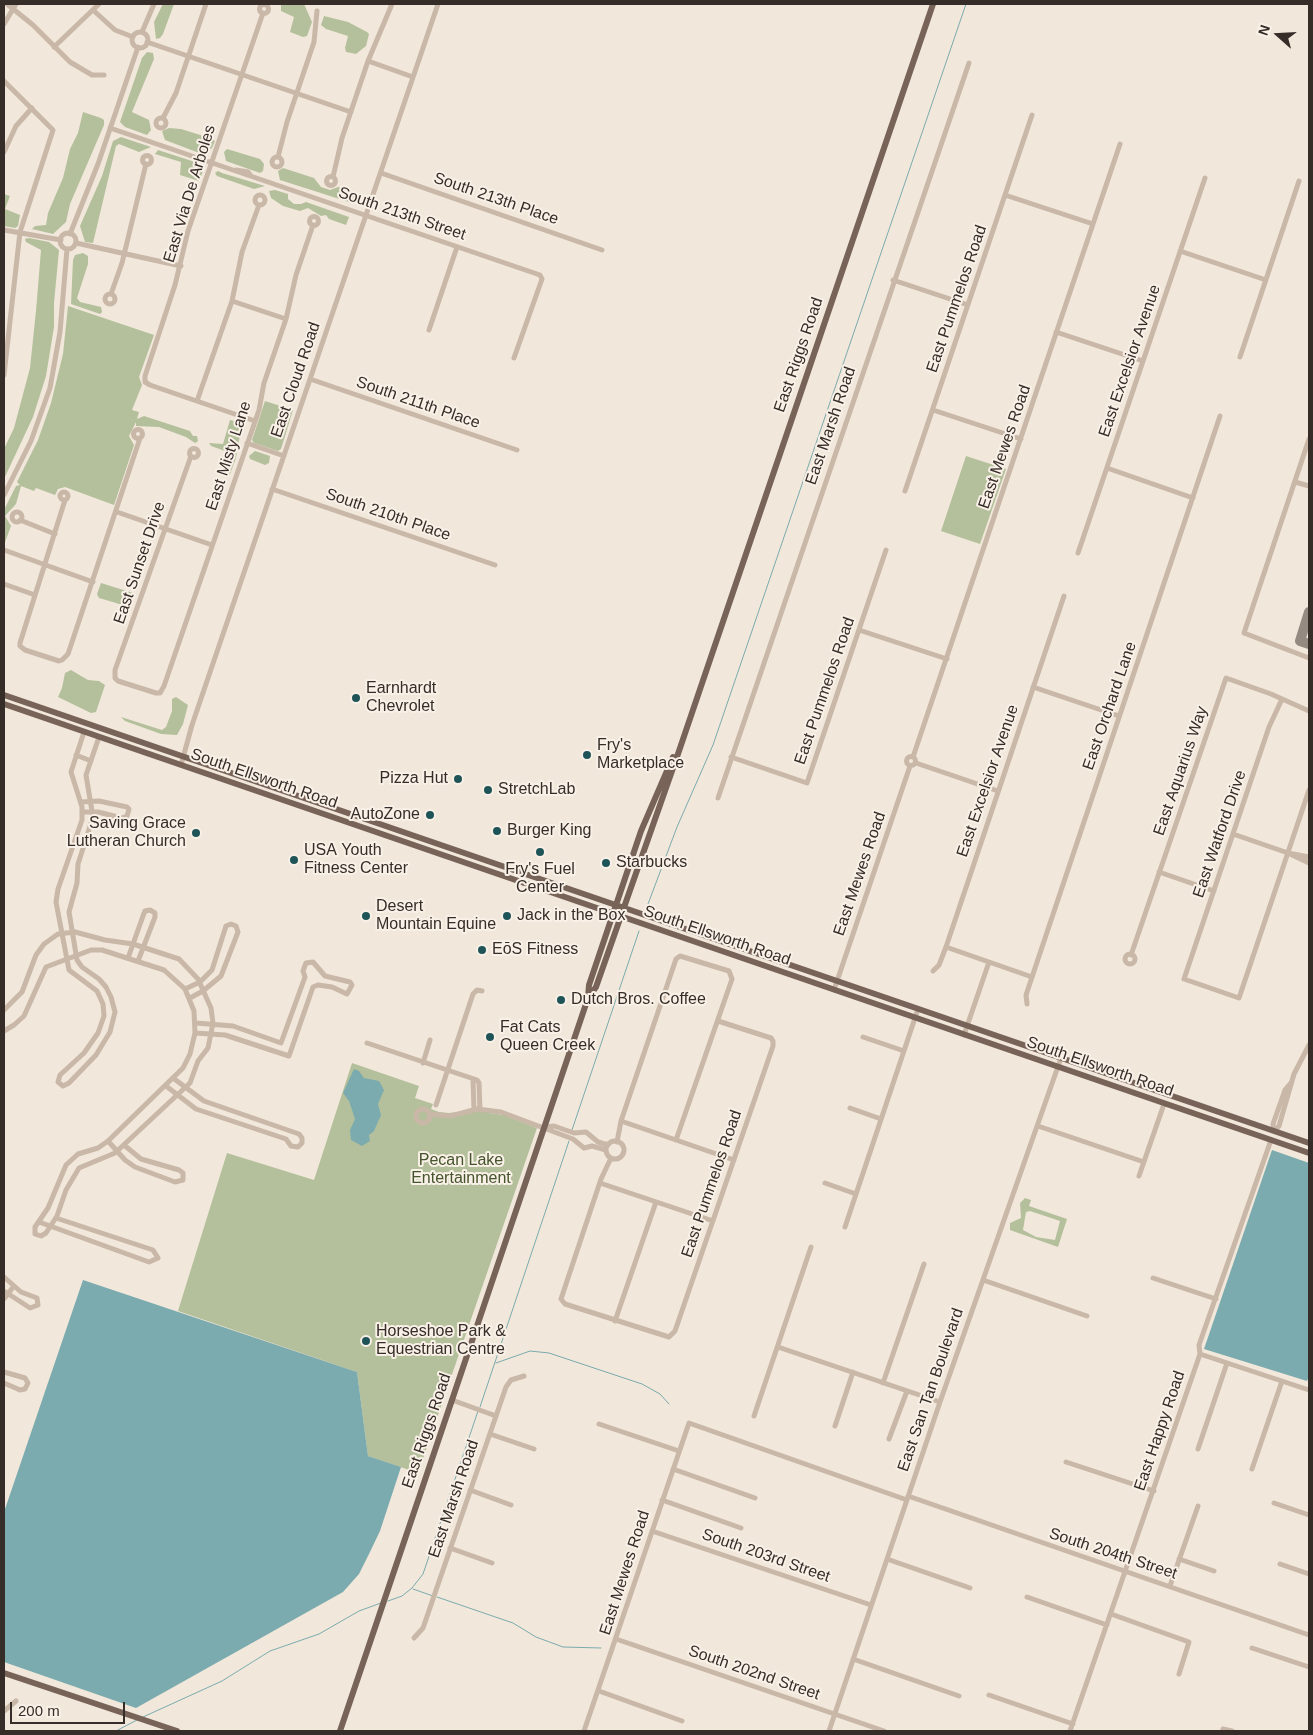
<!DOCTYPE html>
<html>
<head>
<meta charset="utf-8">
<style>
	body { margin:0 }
	#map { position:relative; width:1313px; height:1735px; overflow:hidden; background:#f1e7db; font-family:Arial,sans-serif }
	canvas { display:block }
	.frame { position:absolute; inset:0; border:5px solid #362c28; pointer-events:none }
	.north { position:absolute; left:1253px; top:10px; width:50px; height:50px; -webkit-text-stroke:4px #f9f1e7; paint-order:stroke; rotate:289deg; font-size:14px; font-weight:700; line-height:20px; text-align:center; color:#362c28 }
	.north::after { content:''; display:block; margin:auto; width:18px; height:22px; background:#362c28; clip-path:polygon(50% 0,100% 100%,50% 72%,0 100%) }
	.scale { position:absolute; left:10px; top:1702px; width:115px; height:22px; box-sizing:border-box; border:2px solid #362c28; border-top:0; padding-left:6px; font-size:15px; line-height:18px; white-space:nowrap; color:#362c28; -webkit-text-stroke:4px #f9f1e7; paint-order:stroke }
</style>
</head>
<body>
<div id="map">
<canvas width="1313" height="1735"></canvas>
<div class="frame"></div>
<div class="north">N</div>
<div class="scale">200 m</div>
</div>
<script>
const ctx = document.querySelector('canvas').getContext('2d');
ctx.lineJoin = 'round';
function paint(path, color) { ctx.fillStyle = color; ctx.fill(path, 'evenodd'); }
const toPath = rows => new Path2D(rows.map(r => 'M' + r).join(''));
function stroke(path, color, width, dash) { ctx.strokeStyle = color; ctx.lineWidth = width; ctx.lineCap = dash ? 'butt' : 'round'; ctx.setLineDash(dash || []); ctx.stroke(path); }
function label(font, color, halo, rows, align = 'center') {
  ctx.font = font + ' Arial,sans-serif'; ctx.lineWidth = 4; ctx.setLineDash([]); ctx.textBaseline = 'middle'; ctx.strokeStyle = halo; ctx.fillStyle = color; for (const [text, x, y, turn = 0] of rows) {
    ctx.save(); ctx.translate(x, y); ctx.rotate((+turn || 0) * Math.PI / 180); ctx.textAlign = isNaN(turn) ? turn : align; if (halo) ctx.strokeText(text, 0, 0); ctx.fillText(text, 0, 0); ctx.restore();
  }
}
const green = toPath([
	[163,4,174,4,163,34,160,38,156,39,154,22],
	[281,4,304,4,312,22,307,36,303,37,290,32,294,17,281,11],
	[324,16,348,22,367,32,369,34,366,46,356,54,346,52,345,48,348,36,326,29,321,25],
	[147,52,153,53,154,59,132,112,149,120,151,130,147,135,125,127,120,122,142,58],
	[83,112,101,118,104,120,104,125,70,204,66,222,53,234,32,229,35,226,46,225,48,213,63,178,70,149,78,133],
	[169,128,181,129,210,138,215,141,212,148,202,154,165,140,162,131],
	[121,137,151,147,139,152,119,144,116,146,93,243,85,242,80,226,102,176,113,141],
	[227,149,260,159,264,164,263,171,260,173,226,161,224,152],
	[158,150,198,163,203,171,199,181,180,175,181,162,155,154],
	[283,168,314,178,321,187,330,190,338,187,347,189,358,194,356,200,352,203,280,180,278,171],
	[218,171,222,173,265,186,254,189,217,176,215,173],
	[275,190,288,194,288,199,294,204,301,204,306,202,349,217,346,225,329,219,326,215,321,216,308,208,300,211,283,206,271,198,269,191],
	[4,194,10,196,5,209,20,215,18,226,15,228,4,226],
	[29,238,49,242,59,250,54,303,54,327,46,376,33,417,4,479,4,449,14,428,30,368,36,311,41,250,26,242,25,239],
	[83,253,88,256,88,264,77,298,80,302,101,307,102,312,100,314,71,304,73,260,75,255],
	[68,306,154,335,139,377,142,385,132,410,139,412,137,419,144,416,190,431,193,436,197,436,198,441,195,443,186,437,159,427,136,426,136,422,129,436,134,445,114,505,65,487,58,489,55,495,36,488,34,491,21,486,16,504,5,516,11,526,4,545,4,510,16,486,20,485,17,482,38,440,51,403,63,354],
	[265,401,293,410,281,449,278,451,254,443,252,440],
	[230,420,242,423,243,429,239,440,236,458,230,474,226,477,222,471,229,457,228,452,211,446,209,443,223,444],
	[255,451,270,456,269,463,265,465,250,459,249,456],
	[966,456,1006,469,980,544,941,531],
	[101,583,133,593,131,602,128,605,123,605,99,598,97,594],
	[71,670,88,680,99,681,105,685,96,712,91,713,58,697,62,688,65,673],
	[176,697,188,705,183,724,177,735,161,734,125,721,121,717,162,730,166,727,172,711,172,699],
	[352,1063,419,1086,415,1098,433,1104,431,1109,439,1112,449,1113,491,1108,490,1113,504,1115,537,1128,418,1473,368,1456,357,1372,178,1311,227,1153,314,1180],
	[1025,1198,1031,1200,1029,1206,1067,1219,1058,1247,1010,1230,1010,1223,1021,1218,1020,1203],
	[1030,1211,1060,1221,1055,1240,1036,1237,1023,1230,1026,1212]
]);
const water = toPath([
	[354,1069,359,1071,364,1078,379,1081,384,1090,378,1104,381,1115,374,1131,369,1135,370,1141,362,1146,351,1140,350,1130,355,1119,349,1101,343,1093],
	[1272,1150,1309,1163,1309,1376,1307,1381,1204,1349],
	[83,1280,357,1372,368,1456,401,1467,380,1531,369,1554,359,1574,343,1592,136,1708,4,1662,4,1512]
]);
const stream = toPath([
	[648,904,677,827,713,745,966,4],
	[572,1130,639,931],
	[496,1363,530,1351,549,1353,642,1384,660,1394,669,1404],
	[480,1407,569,1141],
	[413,1589,433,1596],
	[437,1597,513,1623,536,1637,563,1647,601,1648],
	[388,1601,402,1596,412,1588,423,1574,478,1411],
	[143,1717,222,1681,270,1651,319,1634,359,1611,381,1603],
	[116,1731,137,1720]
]);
const taxiway = toPath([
	[1309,612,1300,641,1309,644]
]);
const minor = toPath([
	[7,4,33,25,70,62,92,75,104,75],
	'259.5 9a4.5 4.5 0 1 1 9 0a4.5 4.5 0 1 1-9 0Z',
	[93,10,115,30,133,37],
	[4,24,16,4],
	[142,32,154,4],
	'132 40a8 8 0 1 1 16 0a8 8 0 1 1-16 0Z',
	[147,42,351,112],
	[54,47,99,4],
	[368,61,413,77],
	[4,81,53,130,20,232,4,375],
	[163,118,176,93,206,4],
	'156 123a5 5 0 1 1 10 0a5 5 0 1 1-10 0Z',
	[110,128,540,275,542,279,514,358],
	[4,152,16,126,32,108],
	'142.5 160a4.5 4.5 0 1 1 9 0a4.5 4.5 0 1 1-9 0Z',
	'272 162a5 5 0 1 1 10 0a5 5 0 1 1-10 0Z',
	[278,157,287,122,314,42,317,11],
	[236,170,248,172,251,176],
	[381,173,602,250],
	'326.5 181a4.5 4.5 0 1 1 9 0a4.5 4.5 0 1 1-9 0Z',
	[333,177,342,138,368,61,392,4],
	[1005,195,1093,224],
	'255 200a5 5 0 1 1 10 0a5 5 0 1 1-10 0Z',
	'309.5 221a4.5 4.5 0 1 1 9 0a4.5 4.5 0 1 1-9 0Z',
	[4,230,61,240],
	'60 241a8 8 0 1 1 16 0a8 8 0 1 1-16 0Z',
	[70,234,98,164,138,47],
	[76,243,181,266],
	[1180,251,1266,280],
	[893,280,968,305],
	'105 299a5 5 0 1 1 10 0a5 5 0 1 1-10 0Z',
	[111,294,122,263,146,164],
	[232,301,286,319],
	[429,330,457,247],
	[1056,332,1143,361],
	[1240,357,1299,181],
	[310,379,517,450],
	[197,401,232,301,242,252,259,205],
	[933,410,1021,439],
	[255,421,150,385,145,382,145,376,175,285,188,231,263,13],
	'133.5 434a4.5 4.5 0 1 1 9 0a4.5 4.5 0 1 1-9 0Z',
	[1309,439,1244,633,1309,658],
	[247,443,284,456],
	'189.5 453a4.5 4.5 0 1 1 9 0a4.5 4.5 0 1 1-9 0Z',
	[191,456,115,670,115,678,118,681,156,693,160,693,164,686,259,410,264,383,286,319,296,275,313,225],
	[1107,468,1193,498],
	[1295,482,1309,486],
	[272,489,495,565],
	[905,491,1032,115],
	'60 496a4 4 0 1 1 8 0a4 4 0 1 1-8 0Z',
	[4,495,31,441,50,388,60,332,67,249],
	[65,500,20,643,20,646,25,650,59,661,62,660,68,654,140,438],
	'12 517a5 5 0 1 1 10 0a5 5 0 1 1-10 0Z',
	[117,512,212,545],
	[20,520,55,534],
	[4,550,93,582],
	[1078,553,1205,178],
	[4,584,35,595],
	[859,630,947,659],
	[1033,687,1119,716],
	[1282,699,1269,727,1184,979,1239,998,1309,790],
	[84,732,71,772,82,807,82,820,58,889,56,902,69,970,97,991,103,1004,104,1016,98,1033,84,1053,60,1075,58,1082,63,1086,69,1083,96,1055,110,1032,115,1012,111,997,106,987,99,979,82,967,77,960,69,912,77,883,78,864,93,817,86,775,99,737],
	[76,755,91,761],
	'906.5 761a4.5 4.5 0 1 1 9 0a4.5 4.5 0 1 1-9 0Z',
	[731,757,807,783,886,550],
	[913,757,1120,144],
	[916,763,998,791],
	[181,765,192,725,438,4],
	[718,798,969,63],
	[81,802,99,801,127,807,129,809,127,816,122,818,98,812,83,812],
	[1233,834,1288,853,1309,863],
	[1288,853,1309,857],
	[1159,872,1214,891],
	[946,947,1032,977],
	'1125 959a5 5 0 1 1 10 0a5 5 0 1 1-10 0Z',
	[1131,955,1226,678,1271,694,1309,711],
	[128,958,143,916,145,911,150,910,155,913,155,917,138,961],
	[933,971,939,965,946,947,1064,596],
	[185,989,200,982,212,970,226,926,231,924,236,926,238,932,221,976,203,991,190,998],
	[834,990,910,766],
	[1027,1004,1026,995,1220,416],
	[4,1010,22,992,36,955,44,944,58,934,75,932,105,940,133,944,179,959,198,979,211,1008,213,1023,208,1048,198,1061,190,1083,115,1153,79,1168,66,1190,57,1216,46,1233,41,1236,35,1234,35,1227,48,1208,66,1165,78,1154,98,1148,108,1141,183,1068,190,1054,195,1033,194,1011,185,989,164,970,102,950,91,950,46,967,24,1016,14,1025,4,1031],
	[195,1033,225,1035,289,1056,313,987,318,985,332,987,347,994,352,985,350,982,325,976,313,962,306,963,303,971,305,977,281,1043,233,1026,196,1023],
	[964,1035,989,962],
	[863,1037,904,1051],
	[367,1043,477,1080,479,1083,480,1110],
	[423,1063,430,1040],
	[473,1080,474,1110],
	[166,1086,196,1109,286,1139,291,1146,298,1147,302,1143,302,1138,299,1134,204,1101,173,1078],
	[436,1105,473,994,477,990,482,991],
	[850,1108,881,1119],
	'416 1116a7 7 0 1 1 14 0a7 7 0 1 1-14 0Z',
	[429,1114,451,1116,477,1109,501,1112,573,1139,584,1148,592,1146,606,1150],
	[621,1121,734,1160],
	[1038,1126,1144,1162],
	[545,1127,554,1126,574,1133,586,1132,598,1142,608,1145],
	[1274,1131,1279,1126,1294,1074,1309,1045],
	[1274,1131,1273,1124,1285,1090,1291,1083],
	[108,1141,125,1160,135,1167,175,1182,183,1180,183,1173,179,1170,141,1159,124,1145],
	'606 1150a9 9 0 1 1 18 0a9 9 0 1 1-18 0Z',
	[617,1142,621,1121,676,959,680,956,729,971,732,979,676,1140],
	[611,1158,601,1179,561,1299,565,1304,669,1337,675,1331,773,1046,773,1041,771,1038,718,1021],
	[1139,1176,1164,1104],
	[600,1183,713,1221],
	[825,1183,856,1194],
	[39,1222,149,1262,158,1258,153,1250,56,1218],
	[845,1227,918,1009],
	[1153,1278,1216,1299],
	[983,1280,1087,1316],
	[4,1291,30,1308,38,1305,37,1298,21,1292,4,1277],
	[4,1299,14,1286],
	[615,1321,656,1202],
	[778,1347,940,1402],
	[1200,1354,1309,1390],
	[4,1372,25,1378,28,1383,25,1389,20,1390,4,1383],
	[883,1383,924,1264],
	[452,1400,496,1416],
	[754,1416,811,1247],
	[599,1424,679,1451],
	[835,1426,853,1372],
	[490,1434,534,1449],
	[889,1439,907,1391],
	[1198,1449,1227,1363],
	[1066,1462,1154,1491],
	[673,1469,755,1498],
	[1252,1469,1282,1381],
	[470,1490,511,1505],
	[908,1496,1309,1635],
	[662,1500,741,1528],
	[1274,1503,1309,1515],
	[652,1531,871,1605],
	[450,1548,492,1563],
	[887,1559,970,1588],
	[1179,1559,1214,1571],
	[1280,1564,1309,1574],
	[1170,1586,1198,1506],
	[1027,1597,1107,1625],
	[1111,1614,1189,1642,1179,1674],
	[414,1638,423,1628,506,1387,511,1380,524,1376],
	[616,1639,884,1731],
	[1252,1648,1309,1667],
	[853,1659,959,1696],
	[599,1691,682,1721],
	[989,1695,1073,1724],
	[4,1711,16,1701],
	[1223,1729,1232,1731],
	[584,1731,689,1423,907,1500],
	[829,1731,940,1402,1061,1058],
	[1070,1731,1200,1354,1199,1345,1271,1140]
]);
const major = toPath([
	[4,695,1309,1143],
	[4,704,1309,1153],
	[588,997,589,985,641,831,673,757],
	[4,1673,177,1731],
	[340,1731,588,998,596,987,679,751,933,4]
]);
const markers = [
	[356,698,5,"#1e5357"],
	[587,755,5,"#1e5357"],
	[458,779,5,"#1e5357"],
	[488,790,5,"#1e5357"],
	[430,815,5,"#1e5357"],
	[497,831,5,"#1e5357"],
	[196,833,5,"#1e5357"],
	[540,852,5,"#1e5357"],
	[294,860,5,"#1e5357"],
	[606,863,5,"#1e5357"],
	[366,916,5,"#1e5357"],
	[507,916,5,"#1e5357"],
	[482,950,5,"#1e5357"],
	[561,1000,5,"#1e5357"],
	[490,1037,5,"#1e5357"],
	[366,1341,5,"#1e5357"]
];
const streetNames = [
	["East Via De Arboles",190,194,-73],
	["South 213th Place",496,199,19],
	["South 213th Street",402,214,19],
	["East Pummelos Road",957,299,-71],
	["East Riggs Road",799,355,-71],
	["East Excelsior Avenue",1130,361,-71],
	["East Cloud Road",296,380,-71],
	["South 211th Place",418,403,19],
	["East Marsh Road",831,426,-71],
	["East Mewes Road",1005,447,-71],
	["East Misty Lane",229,456,-72],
	["South 210th Place",388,515,19],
	["East Sunset Drive",140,563,-71],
	["East Pummelos Road",825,691,-71],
	["East Orchard Lane",1110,706,-71],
	["East Aquarius Way",1181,771,-71],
	["South Ellsworth Road",264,779,19],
	["East Excelsior Avenue",988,781,-71],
	["East Watford Drive",1220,834,-71],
	["East Mewes Road",860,874,-71],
	["South Ellsworth Road",717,936,19],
	["South Ellsworth Road",1100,1067,19],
	["East Pummelos Road",712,1184,-71],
	["East San Tan Boulevard",931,1390,-71],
	["East Riggs Road",427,1431,-71],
	["East Happy Road",1160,1431,-71],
	["East Marsh Road",454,1499,-71],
	["South 204th Street",1113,1554,18],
	["South 203rd Street",766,1556,19],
	["East Mewes Road",625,1573,-72],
	["South 202nd Street",754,1673,19]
];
const poiNames = [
	["Earnhardt",366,689],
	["Chevrolet",366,707],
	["Fry's",597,746],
	["Marketplace",597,764],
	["Pizza Hut",448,779,"right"],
	["StretchLab",498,790],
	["AutoZone",420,815,"right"],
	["Saving Grace",186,824,"right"],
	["Lutheran Church",186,842,"right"],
	["Burger King",507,831],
	["USA Youth",304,851],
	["Fitness Center",304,869],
	["Starbucks",616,863],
	["Fry's Fuel",540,870,"center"],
	["Center",540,888,"center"],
	["Desert",376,907],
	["Mountain Equine",376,925],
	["Jack in the Box",517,916],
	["EōS Fitness",492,950],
	["Dutch Bros. Coffee",571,1000],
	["Fat Cats",500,1028],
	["Queen Creek",500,1046],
	["Horseshoe Park &",376,1332],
	["Equestrian Centre",376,1350]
];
const parkNames = [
	["Pecan Lake",461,1161],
	["Entertainment",461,1179]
];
paint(green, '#b4c09b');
paint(water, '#7babae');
stroke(stream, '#7babae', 1);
stroke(taxiway, '#948a82', 10);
stroke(minor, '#c9b7a7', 5);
stroke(major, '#786359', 6);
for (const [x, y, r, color] of markers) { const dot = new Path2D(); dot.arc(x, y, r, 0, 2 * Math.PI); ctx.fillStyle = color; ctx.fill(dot); stroke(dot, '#f9f1e7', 2); }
label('16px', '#362c28', '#f9f1e7', streetNames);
label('16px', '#362c28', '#f9f1e7', poiNames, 'left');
label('16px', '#45542c', '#f9f1e7', parkNames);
</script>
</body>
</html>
